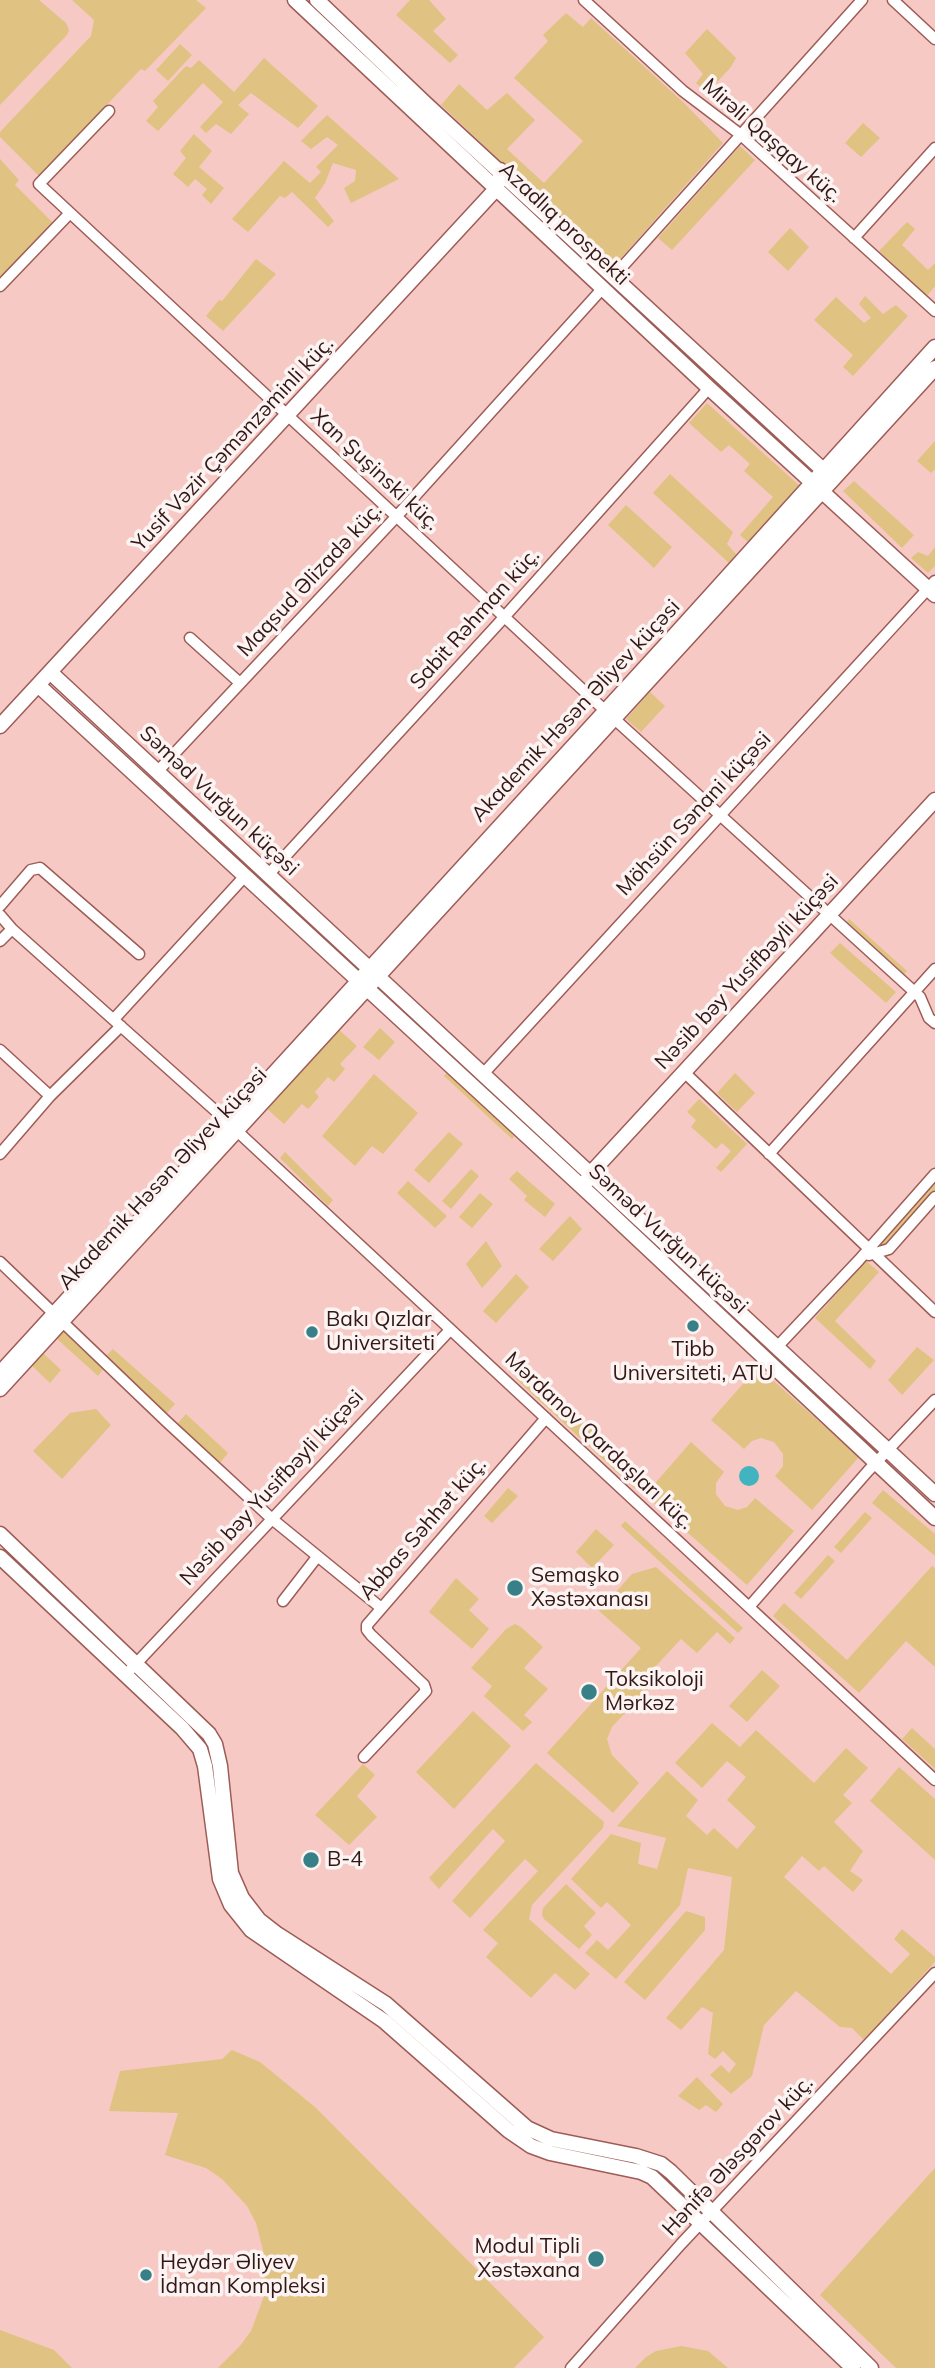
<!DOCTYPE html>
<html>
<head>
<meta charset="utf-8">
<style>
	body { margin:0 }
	canvas { display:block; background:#f7c9c4 }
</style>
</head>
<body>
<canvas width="935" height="2368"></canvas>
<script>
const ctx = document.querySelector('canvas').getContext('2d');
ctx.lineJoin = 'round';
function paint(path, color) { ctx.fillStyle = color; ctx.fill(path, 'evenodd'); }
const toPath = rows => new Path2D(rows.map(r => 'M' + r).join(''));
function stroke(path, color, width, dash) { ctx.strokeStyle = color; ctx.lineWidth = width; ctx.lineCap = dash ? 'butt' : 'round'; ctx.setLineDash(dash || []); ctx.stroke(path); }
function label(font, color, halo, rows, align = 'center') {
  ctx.font = font + ' Mulish,sans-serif'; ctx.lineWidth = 7; ctx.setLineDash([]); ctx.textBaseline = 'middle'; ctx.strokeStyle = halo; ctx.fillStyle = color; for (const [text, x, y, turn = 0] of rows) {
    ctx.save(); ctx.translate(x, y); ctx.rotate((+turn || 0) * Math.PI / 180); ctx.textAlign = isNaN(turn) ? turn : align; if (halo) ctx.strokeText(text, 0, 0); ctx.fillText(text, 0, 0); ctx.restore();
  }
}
const green = toPath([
	[0,0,39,0,66,23,69,30,67,35,0,105],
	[72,0,196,0,206,8,145,71,141,69,39,176,0,137,0,132,91,36,94,20],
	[410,0,429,0,446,19,433,31,458,55,450,63,396,15],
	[566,13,583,27,591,18,683,102,723,143,613,267,441,105,459,84,487,110,507,93,535,120,507,149,544,183,583,141,514,78,548,41,543,35],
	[707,29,736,58,731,67,707,93,696,83,703,74,685,53],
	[180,44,192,55,168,81,156,70],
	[264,58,318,106,298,128,251,93,238,105,249,114,231,134,216,124,206,133,200,127,223,102,203,83,158,131,146,121,158,107,153,101,186,66,191,68,199,60,234,92],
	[327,115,399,179,351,203,344,188,355,181,356,170,333,163,325,183,315,198,334,221,328,227,292,192,285,198,280,196,248,232,232,219,284,161,310,183,321,172,316,167,338,145,327,137,311,149,301,141],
	[863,123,880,138,861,157,845,143],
	[194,134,212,151,199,167,224,188,211,204,202,195,207,189,195,179,188,187,173,174,186,158,180,151],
	[740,146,755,160,672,250,658,238],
	[0,159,19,180,15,185,53,223,0,280],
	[907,222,915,229,902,245,928,270,935,263,935,286,927,296,879,251],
	[790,228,809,247,788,271,768,252],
	[256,259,276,274,223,331,206,316,219,300,222,301],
	[865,296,883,314,896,305,908,316,853,376,843,367,853,355,814,320,836,297,864,323,871,318,859,304],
	[707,403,800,486,749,543,740,535,773,497,744,471,750,464,729,445,721,452,689,423],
	[935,441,935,469,931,473,917,461],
	[670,474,733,532,727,544,736,554,729,563,653,493],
	[854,481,914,535,902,548,843,491],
	[626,505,672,547,654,568,608,525],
	[935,547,935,566,928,573,911,558,918,552,928,556],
	[650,692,665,706,641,732,626,719],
	[849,919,907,971,901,978,843,926],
	[840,943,896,992,886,1003,830,953],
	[337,1028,357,1046,340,1064,345,1069,334,1082,328,1077,315,1092,319,1097,308,1109,302,1104,284,1124,265,1107],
	[380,1028,395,1042,379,1060,363,1047],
	[448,1071,517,1133,512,1139,444,1076],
	[735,1073,755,1093,737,1112,717,1093],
	[374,1074,418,1113,383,1154,372,1146,355,1166,322,1136],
	[699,1099,747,1144,721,1172,716,1168,731,1151,722,1143,716,1149,691,1127,696,1120,687,1112],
	[449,1132,463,1144,429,1183,414,1170],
	[285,1152,333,1200,328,1206,280,1158],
	[471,1169,479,1176,451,1209,442,1201],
	[517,1171,555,1204,545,1217,524,1200,527,1196,509,1179],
	[408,1181,447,1216,435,1228,397,1193],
	[935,1181,935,1191,885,1247,880,1242],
	[480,1193,493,1204,472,1228,459,1217],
	[602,1193,873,1444,870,1448,601,1196],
	[570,1216,582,1229,553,1261,539,1249],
	[486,1241,502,1266,482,1288,466,1264],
	[866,1261,879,1272,835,1321,876,1361,870,1369,815,1318],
	[516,1274,529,1287,496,1323,483,1311],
	[60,1328,104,1368,98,1376,56,1338,42,1352,61,1370,50,1383,28,1362],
	[917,1347,934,1360,902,1395,888,1380],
	[113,1349,175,1404,166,1414,105,1357],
	[758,1367,859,1457,812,1510,775,1476,783,1466,783,1454,774,1442,761,1438,752,1441,744,1449,711,1420],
	[525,1368,644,1477,635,1489,516,1379],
	[96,1409,111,1425,62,1479,33,1451,70,1413],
	[186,1414,228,1453,220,1463,177,1424],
	[691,1442,724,1472,716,1483,716,1494,725,1506,738,1510,747,1507,755,1498,794,1531,747,1585,645,1495],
	[508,1488,518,1496,492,1523,484,1516],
	[883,1490,935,1534,935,1556,872,1503],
	[865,1512,872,1518,841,1553,834,1547],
	[625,1521,743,1628,738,1633,621,1526],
	[596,1529,614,1545,592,1568,576,1552],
	[828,1555,835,1561,801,1599,794,1593],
	[932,1566,935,1568,935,1667,906,1641,859,1693,773,1616,784,1603,847,1660],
	[656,1567,735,1638,730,1644,717,1632,697,1653,681,1639,655,1667,662,1673,612,1727,607,1739,612,1755,639,1783,613,1813,547,1753,641,1648,599,1611,632,1574],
	[456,1578,479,1599,469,1610,489,1629,472,1649,429,1612],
	[515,1624,521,1627,543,1647,524,1668,548,1689,524,1715,532,1722,523,1731,484,1696,492,1686,471,1668,506,1629],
	[762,1670,780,1686,747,1722,729,1706],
	[473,1711,511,1746,454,1809,416,1772],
	[712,1723,740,1747,756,1730,814,1783,846,1748,868,1768,843,1795,852,1803,834,1822,863,1851,850,1871,863,1880,853,1892,824,1866,819,1871,802,1856,784,1877,891,1974,910,1954,894,1939,902,1929,935,1957,935,1962,864,2040,852,2028,840,2027,796,1991,764,2025,752,2076,731,2094,710,2075,721,2065,729,2073,736,2064,723,2051,715,2059,708,2054,713,2013,702,2007,681,2030,666,2018,724,1950,732,1877,688,1868,680,1905,616,1979,585,1953,597,1940,608,1950,631,1925,607,1902,601,1908,571,1879,611,1834,641,1843,638,1864,657,1869,666,1838,617,1826,667,1771,698,1800,686,1816,707,1835,714,1828,737,1849,756,1827,727,1800,746,1777,727,1761,702,1788,675,1763],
	[912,1728,935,1749,935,1769,902,1739],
	[536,1763,604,1822,603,1828,532,1905,529,1919,590,1974,575,1990,555,1973,531,1998,486,1957,498,1943,483,1930,538,1871,525,1859,470,1918,452,1901,505,1841,493,1829,439,1889,429,1878],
	[363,1764,375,1775,357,1796,377,1817,349,1845,315,1815],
	[899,1767,935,1799,935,1860,870,1801],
	[566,1884,596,1913,584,1926,592,1935,579,1949,544,1919,542,1915,543,1908],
	[686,1911,705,1917,705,1930,645,2000,624,1982],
	[232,2050,260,2062,315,2107,544,2337,514,2368,218,2368,240,2346,251,2331,264,2296,265,2258,256,2223,247,2206,222,2179,206,2168,165,2155,178,2113,109,2111,120,2071,222,2059],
	[697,2077,723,2104,716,2112,706,2105,699,2110,678,2096],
	[935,2168,935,2368,896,2368,820,2295],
	[0,2330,54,2350,72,2368,0,2368],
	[681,2346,708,2351,728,2368,635,2368,646,2357,656,2351]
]);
const water = toPath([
	'739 1476a10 10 0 1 1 20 0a10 10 0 1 1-20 0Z'
]);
const minor = toPath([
	[584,0,683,91,741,135,935,311],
	[893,0,935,39],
	[109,111,39,184,598,704,920,997,929,1018,935,1023],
	[854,238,935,148],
	[614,276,862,0],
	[0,286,70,213],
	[190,638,240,683],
	[157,772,396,517,602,289],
	[268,875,498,624,709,388],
	[0,906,31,870,40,868,139,954],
	[0,915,12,929,228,1122],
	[0,941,12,929],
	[114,1019,245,876],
	[0,1050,50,1096],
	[684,1072,935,1312],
	[483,1074,935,581],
	[237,1131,935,1780],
	[0,1154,50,1096,121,1026],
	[769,1154,935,969],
	[869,1255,889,1249,935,1197],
	[0,1262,167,1422,272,1519,380,1607],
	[777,1347,859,1260,935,1174],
	[283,1601,317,1557],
	[749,1607,868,1471,935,1400],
	[131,1669,450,1330],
	[364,1757,426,1691,424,1685,371,1635,367,1630,367,1625,546,1418],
	[571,2368,681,2244,935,1973]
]);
const major = toPath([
	[295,0,709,388,935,595],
	[317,0,426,104,823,470],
	[50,672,935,1494],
	[38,685,593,1197,935,1518],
	[0,726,496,189,500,177,500,170],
	[586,1182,590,1174,935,800],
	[0,1373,673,637,935,347],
	[0,1389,935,368],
	[0,1534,209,1734,215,1744,220,1766,231,1873,242,1898,259,1920,277,1934,386,2004,527,2128,551,2139,636,2156,661,2164,671,2172,871,2368],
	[0,1557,182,1728,200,1749,205,1766,220,1879,231,1905,251,1930,384,2021,509,2131,531,2146,550,2153,641,2172,652,2177,853,2368]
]);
const markers = [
	[693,1326,7,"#388088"],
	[312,1332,7,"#388088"],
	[515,1588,9,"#388088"],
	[589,1692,9,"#388088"],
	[311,1860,9,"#388088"],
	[596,2259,9,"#388088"],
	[146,2275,7,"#388088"]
];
const streetNames = [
	["Mirəli Qaşqay küç.",772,141,41],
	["Azadlıq prospekti",564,224,43],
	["Yusif Vəzir Çəmənzəminli küç.",233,444,-47],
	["Xan Şuşinski küç.",375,470,43],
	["Maqsud Əlizadə küç.",310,580,-47],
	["Sabit Rəhman küç.",475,619,-48],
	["Akademik Həsən Əliyev küçəsi",576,711,-47],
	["Səməd Vurğun küçəsi",219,801,43],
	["Möhsün Sənani küçəsi",694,814,-47],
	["Nəsib bəy Yusifbəyli küçəsi",747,972,-47],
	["Akademik Həsən Əliyev küçəsi",163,1179,-47],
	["Səməd Vurğun küçəsi",668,1239,43],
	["Mərdanov Qardaşları küç.",599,1441,43],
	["Nəsib bəy Yusifbəyli küçəsi",272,1488,-47],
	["Abbas Səhhət küç.",423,1529,-49],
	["Hənifə Ələsgərov küç.",738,2156,-47]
];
const poiNames = [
	["Bakı Qızlar",326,1320],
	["Universiteti",326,1344],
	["Tibb",693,1350,"center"],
	["Universiteti, ATU",693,1374,"center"],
	["Semaşko",531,1576],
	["Xəstəxanası",531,1600],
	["Toksikoloji",605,1680],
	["Mərkəz",605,1704],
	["B-4",327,1860],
	["Modul Tipli",580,2247,"right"],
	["Xəstəxana",580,2271,"right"],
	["Heydər Əliyev",160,2263],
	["İdman Kompleksi",160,2287]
];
paint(green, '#e0c282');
paint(water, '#41b4c0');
stroke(minor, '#9e5c57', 13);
stroke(major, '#9e5c57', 17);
stroke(minor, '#fff', 10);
stroke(major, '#fff', 14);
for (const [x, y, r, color] of markers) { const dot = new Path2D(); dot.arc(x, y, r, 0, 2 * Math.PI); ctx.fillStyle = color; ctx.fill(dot); stroke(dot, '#fcf4f3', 2.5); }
label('21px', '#321715', '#fcf4f3', streetNames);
label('21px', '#321715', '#fcf4f3', poiNames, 'left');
</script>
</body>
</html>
